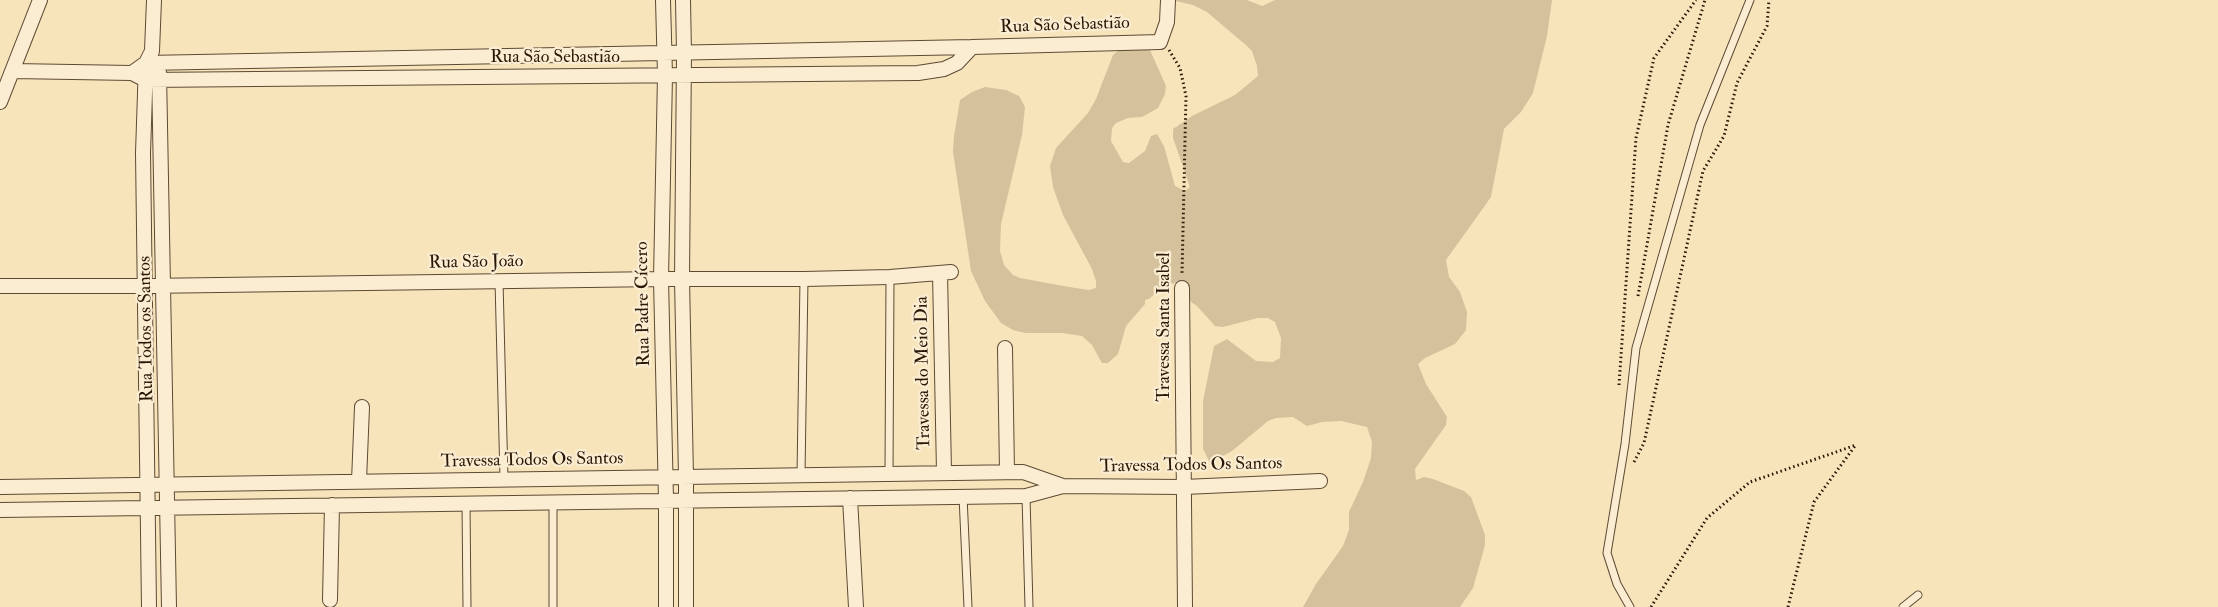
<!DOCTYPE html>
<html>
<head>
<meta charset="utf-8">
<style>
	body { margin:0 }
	canvas { display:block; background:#f8e4ba }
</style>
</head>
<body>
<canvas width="2218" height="607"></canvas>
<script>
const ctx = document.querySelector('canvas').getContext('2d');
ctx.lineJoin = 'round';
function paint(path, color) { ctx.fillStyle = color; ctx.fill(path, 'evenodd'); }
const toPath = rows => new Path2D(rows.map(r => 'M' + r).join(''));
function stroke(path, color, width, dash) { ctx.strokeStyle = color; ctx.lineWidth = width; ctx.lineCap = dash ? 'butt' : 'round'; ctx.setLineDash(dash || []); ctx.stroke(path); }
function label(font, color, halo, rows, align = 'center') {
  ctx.font = font + ' "IM FELL Double Pica",serif'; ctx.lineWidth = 4.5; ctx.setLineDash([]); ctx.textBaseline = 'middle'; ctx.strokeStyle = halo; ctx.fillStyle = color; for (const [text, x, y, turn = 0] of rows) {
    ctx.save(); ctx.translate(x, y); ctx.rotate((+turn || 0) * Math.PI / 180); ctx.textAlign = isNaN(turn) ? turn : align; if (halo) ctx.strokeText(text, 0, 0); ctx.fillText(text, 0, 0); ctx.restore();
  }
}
const green = toPath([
	[1171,0,1247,0,1262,6,1275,0,1552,0,1547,36,1533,93,1521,112,1504,129,1491,197,1446,260,1449,277,1460,292,1467,312,1466,330,1455,344,1425,358,1418,364,1426,384,1447,417,1446,425,1415,469,1416,480,1424,477,1433,479,1464,491,1471,497,1485,535,1485,545,1473,588,1460,607,1303,607,1316,584,1343,546,1349,530,1349,512,1363,482,1371,458,1372,442,1367,427,1341,421,1322,422,1307,426,1293,417,1276,418,1268,421,1232,451,1210,463,1203,449,1203,401,1214,346,1227,339,1256,361,1273,362,1280,358,1281,338,1275,322,1268,318,1258,318,1223,327,1215,326,1197,306,1191,302,1183,287,1175,283,1163,286,1149,299,1145,300,1145,304,1126,326,1118,354,1108,363,1102,363,1092,345,1082,336,1062,333,1025,333,1013,330,1001,323,985,301,971,271,953,152,954,136,960,100,972,92,985,87,1006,90,1019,96,1025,107,1022,135,1001,224,1000,251,1004,265,1013,275,1020,278,1069,287,1089,290,1096,288,1096,281,1092,269,1063,215,1053,187,1050,166,1056,148,1088,113,1096,99,1113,55,1132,40,1138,41,1150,50,1166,86,1165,94,1158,108,1142,117,1128,118,1116,123,1112,128,1111,141,1123,162,1129,163,1145,151,1151,136,1157,134,1164,146,1175,186,1185,191,1190,187,1173,138,1173,129,1192,116,1235,95,1258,76,1257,66,1252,51,1247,46,1207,12,1193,5]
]);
const path = toPath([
	[1169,50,1180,68,1186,96,1182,274],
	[1638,296,1668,125,1705,0],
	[1619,385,1636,138,1654,58,1696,0],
	[1634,462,1644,443,1703,171,1724,136,1737,83,1767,26,1769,0],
	[1651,607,1707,518,1750,482,1856,445],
	[1788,607,1814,502,1855,446]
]);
const lane = toPath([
	[499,281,504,479],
	[889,474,890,277],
	[801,475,804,279],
	[963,496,968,607],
	[1026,496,1029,607],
	[553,502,553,607],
	[466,503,467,607],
	[1630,607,1617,584,1607,553,1625,444,1636,348,1700,125,1750,0],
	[1903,607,1918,595]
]);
const street = toPath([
	[663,0,665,75,661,279,666,500,666,607],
	[683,0,684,53,682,279,686,477,686,607],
	[13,71,132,73,146,80,918,73,944,69,957,63,972,47],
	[159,72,169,607],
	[132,73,146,63,972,47,1160,42,1167,22,1168,0],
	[0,102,40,0],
	[940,273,944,472],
	[0,286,145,286,661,279,804,279,890,277,951,272],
	[1182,288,1185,607],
	[1005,348,1007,472],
	[359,481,362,407],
	[0,487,1023,472,1063,486],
	[850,498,856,607],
	[0,510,1026,496,1063,486,1184,487,1320,481],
	[330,600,332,505],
	[149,607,143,153,146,63,152,51,154,0]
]);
const streetNames = [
	["Rua São Sebastião",1065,26,-2],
	["Rua São Sebastião",555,58],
	["Rua São João",476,263,-1],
	["Rua Padre Cícero",644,304,-91],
	["Travessa Santa Isabel",1165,327,-90],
	["Rua Todos os Santos",147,329,-91],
	["Travessa do Meio Dia",924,373,-91],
	["Travessa Todos Os Santos",532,461,-1],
	["Travessa Todos Os Santos",1191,466,-1]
];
paint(green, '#d5c19c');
stroke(lane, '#5e4a34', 9);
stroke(street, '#5e4a34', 16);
stroke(path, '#2b1707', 3, [1.5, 3]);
stroke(lane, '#faedd2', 7);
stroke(street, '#faedd2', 14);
label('18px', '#2b1707', '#faedd2', streetNames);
</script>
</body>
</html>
